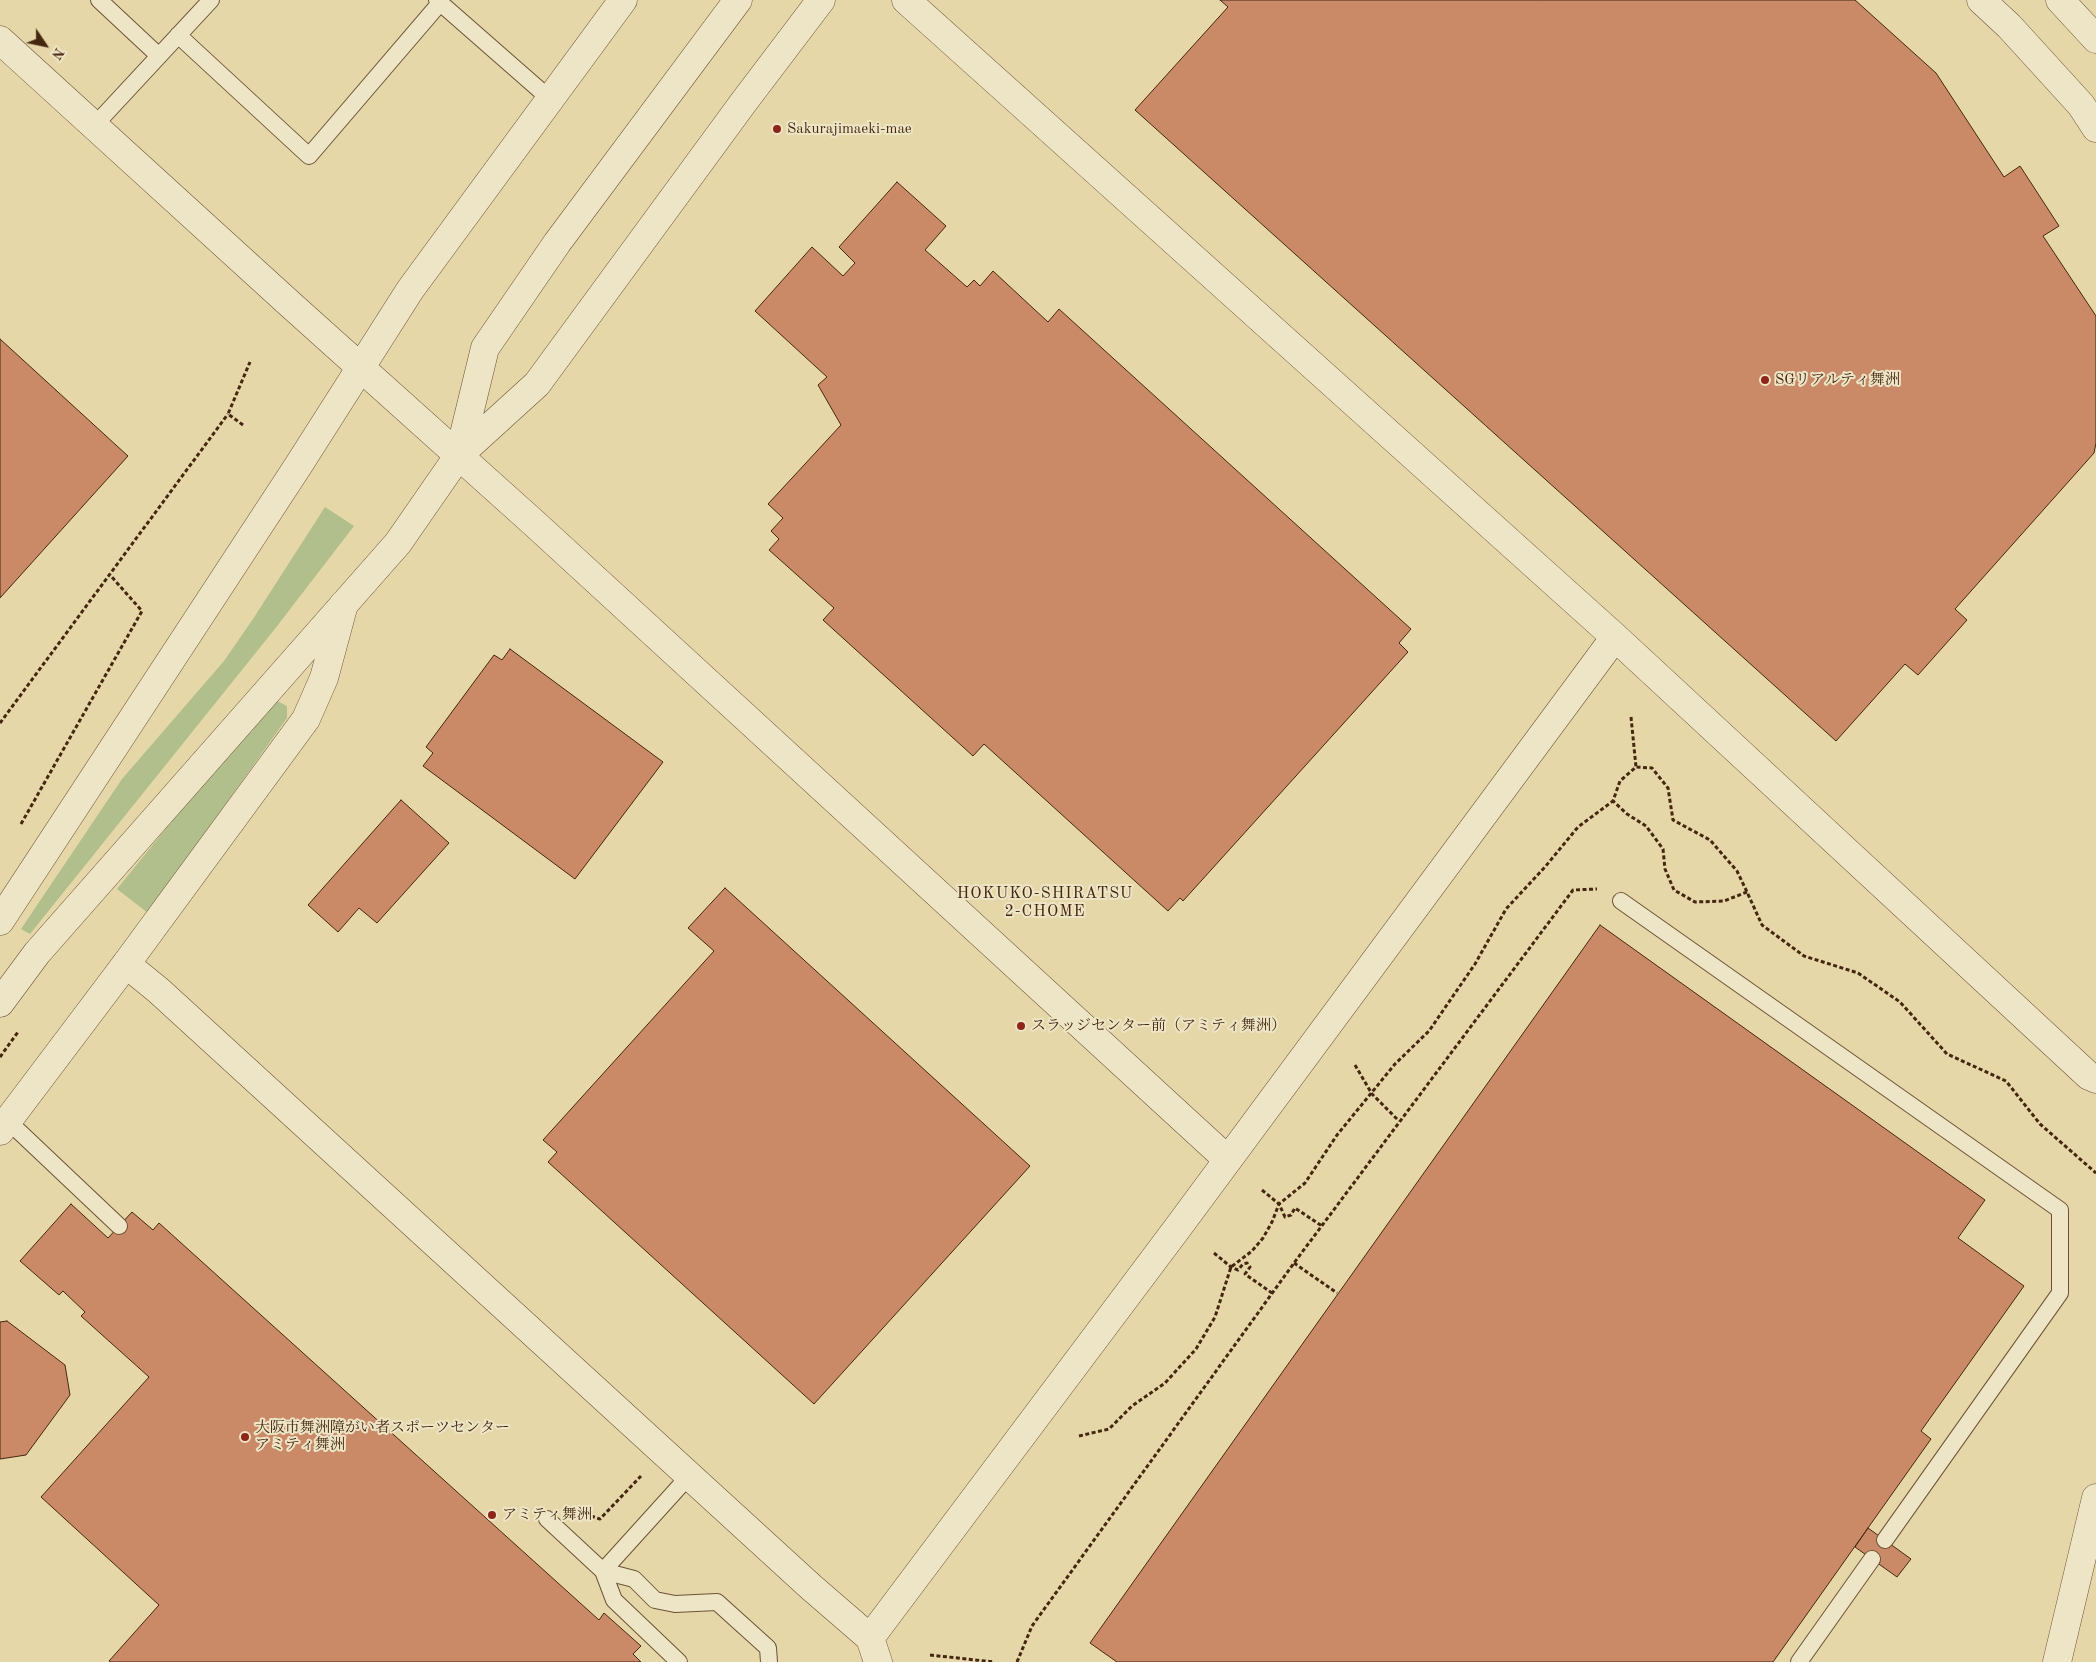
<!DOCTYPE html>
<html>
<head>
<meta charset="utf-8">
<style>
	body { margin:0 }
	#map { position:relative; width:2096px; height:1662px; overflow:hidden; background:#e5d7a8; font-family:"Old Standard TT",serif }
	canvas { display:block }
	.north { position:absolute; left:20px; top:20px; width:50px; height:50px; -webkit-text-stroke:4px #eee5c6; paint-order:stroke; rotate:124deg; font-size:14px; font-weight:700; line-height:20px; text-align:center; color:#452710 }
	.north::after { content:''; display:block; margin:auto; width:18px; height:22px; background:#452710; clip-path:polygon(50% 0,100% 100%,50% 72%,0 100%) }
</style>
</head>
<body>
<div id="map">
<canvas width="2096" height="1662"></canvas>
<div class="north">N</div>
</div>
<script>
const ctx = document.querySelector('canvas').getContext('2d');
ctx.lineJoin = 'round';
function paint(path, color) { ctx.fillStyle = color; ctx.fill(path, 'evenodd'); }
const toPath = rows => new Path2D(rows.map(r => 'M' + r).join(''));
function stroke(path, color, width, dash) { ctx.strokeStyle = color; ctx.lineWidth = width; ctx.lineCap = dash ? 'butt' : 'round'; ctx.setLineDash(dash || []); ctx.stroke(path); }
function label(font, color, halo, rows, align = 'center') {
  ctx.font = font + ' "Old Standard TT","Noto Serif JP",serif'; ctx.lineWidth = 4; ctx.setLineDash([]); ctx.textBaseline = 'middle'; ctx.strokeStyle = halo; ctx.fillStyle = color; for (const [text, x, y, turn = 0] of rows) {
    ctx.save(); ctx.translate(x, y); ctx.rotate((+turn || 0) * Math.PI / 180); ctx.textAlign = isNaN(turn) ? turn : align; if (halo) ctx.strokeText(text, 0, 0); ctx.fillText(text, 0, 0); ctx.restore();
  }
}
const green = toPath([
	[325,507,354,526,274,630,30,934,21,929,122,779,224,661,253,619],
	[277,701,287,706,287,718,148,913,117,889,266,705]
]);
const building = toPath([
	[1220,0,1855,0,1936,73,2004,177,2020,166,2059,226,2043,236,2096,316,2096,443,2094,453,1955,609,1967,620,1918,675,1905,664,1836,741,1135,110,1228,7,1220,0],
	[897,182,946,226,925,250,967,287,974,280,980,286,993,271,1048,322,1059,309,1411,629,1399,643,1408,652,1183,901,1180,898,1168,911,984,744,973,756,823,620,834,608,769,550,779,539,771,531,783,518,768,504,841,425,818,385,827,377,755,311,812,247,843,276,855,263,839,247,897,182],
	[0,339,128,456,0,598,0,339],
	[510,649,663,762,575,879,423,766,433,753,426,747,494,655,502,660,510,649],
	[401,800,449,843,377,923,359,908,338,932,308,905,401,800],
	[725,888,1030,1166,814,1404,548,1162,557,1152,543,1140,714,951,688,928,725,888],
	[1600,925,1985,1200,1958,1238,2024,1286,1921,1431,1931,1439,1773,1662,1117,1662,1090,1643,1600,925],
	[71,1204,108,1238,132,1212,153,1230,159,1223,599,1620,604,1613,641,1646,633,1654,641,1662,111,1662,109,1661,159,1605,41,1497,149,1377,81,1316,85,1312,63,1291,59,1295,20,1261,71,1204],
	[7,1321,65,1365,70,1395,26,1455,0,1459,0,1322,7,1321],
	[1868,1528,1911,1559,1897,1577,1855,1547,1868,1528]
]);
const path = toPath([
	[243,425,228,414,250,362],
	[1631,717,1636,767],
	[0,723,228,414],
	[21,824,142,611,110,575],
	[1747,892,1724,901,1695,902,1674,890,1665,869,1663,849,1646,826,1627,814,1613,801,1620,781,1636,767,1652,768,1668,788,1673,820,1710,840,1737,871,1747,892,1762,925,1804,956,1858,973,1900,1002,1947,1054,2006,1081,2040,1124,2096,1173],
	[0,1057,18,1032],
	[1355,1065,1372,1094,1399,1121],
	[1262,1190,1279,1204,1285,1217,1291,1215,1295,1208,1322,1226],
	[1214,1253,1231,1267,1238,1270,1243,1264,1247,1263,1250,1267,1245,1274,1272,1293],
	[1294,1263,1337,1293],
	[1079,1436,1109,1429,1132,1406,1165,1383,1196,1349,1215,1317,1231,1267,1252,1251,1263,1238,1272,1222,1279,1204,1305,1183,1337,1135,1395,1064,1429,1031,1475,964,1506,909,1545,867,1578,827,1613,801],
	[591,1516,600,1519,641,1476],
	[930,1655,994,1662],
	[1017,1662,1032,1626,1294,1263,1573,890,1597,889]
]);
const service = toPath([
	[99,0,159,56],
	[437,0,550,99],
	[178,35,309,156,440,3],
	[94,126,211,0],
	[1621,901,2060,1210,2060,1293,1885,1540],
	[8,1121,119,1226],
	[547,1519,603,1571,689,1476],
	[603,1571,634,1579,655,1600,675,1604,717,1602,768,1648,769,1662],
	[603,1571,614,1600,679,1662],
	[1799,1662,1872,1559]
]);
const minor = toPath([
	[0,1131,126,964,306,719,324,678,344,604]
]);
const tertiary = toPath([
	[906,0,1615,637,2089,1076,2096,1079],
	[1981,0,2009,26,2081,105,2096,128],
	[2060,0,2096,39],
	[0,40,291,305,535,524,1228,1160],
	[459,455,485,348,557,243,738,0],
	[0,921,298,466,410,290,623,0],
	[126,964,158,990,811,1587,870,1638,878,1662],
	[0,1003,37,953,398,543,459,455,537,384,743,103,821,0],
	[870,1638,1179,1226,1615,637],
	[2057,1662,2096,1498]
]);
const markers = [
	[777,129,5,"#8f2418"],
	[1765,380,5,"#8f2418"],
	[1021,1026,5,"#8f2418"],
	[245,1437,5,"#8f2418"],
	[492,1515,5,"#8f2418"]
];
const poiNames = [
	["Sakurajimaeki-mae",787,129],
	["SGリアルティ舞洲",1775,380],
	["スラッジセンター前（アミティ舞洲）",1031,1026],
	["大阪市舞洲障がい者スポーツセンター",255,1428],
	["アミティ舞洲",255,1445],
	["アミティ舞洲",502,1515]
];
const neighbourhoodNames = [
	["HOKUKO-SHIRATSU",1045,894],
	["2-CHOME",1045,912]
];
paint(green, '#b0bf8b');
paint(building, '#ca8a67');
stroke(building, '#452710', 1);
stroke(service, '#6d5336', 18);
stroke(minor, '#6d5336', 29);
stroke(tertiary, '#6d5336', 29);
stroke(path, '#452710', 3, [4, 2.5]);
stroke(service, '#eee5c6', 16);
stroke(minor, '#eee5c6', 28);
stroke(tertiary, '#eee5c6', 28);
for (const [x, y, r, color] of markers) { const dot = new Path2D(); dot.arc(x, y, r, 0, 2 * Math.PI); ctx.fillStyle = color; ctx.fill(dot); stroke(dot, '#eee5c6', 2); }
label('15px', '#452710', '#eee5c6', poiNames, 'left');
ctx.letterSpacing = '1px';
label('16px', '#452710', '#eee5c6', neighbourhoodNames);
ctx.letterSpacing = '0px';
</script>
</body>
</html>
